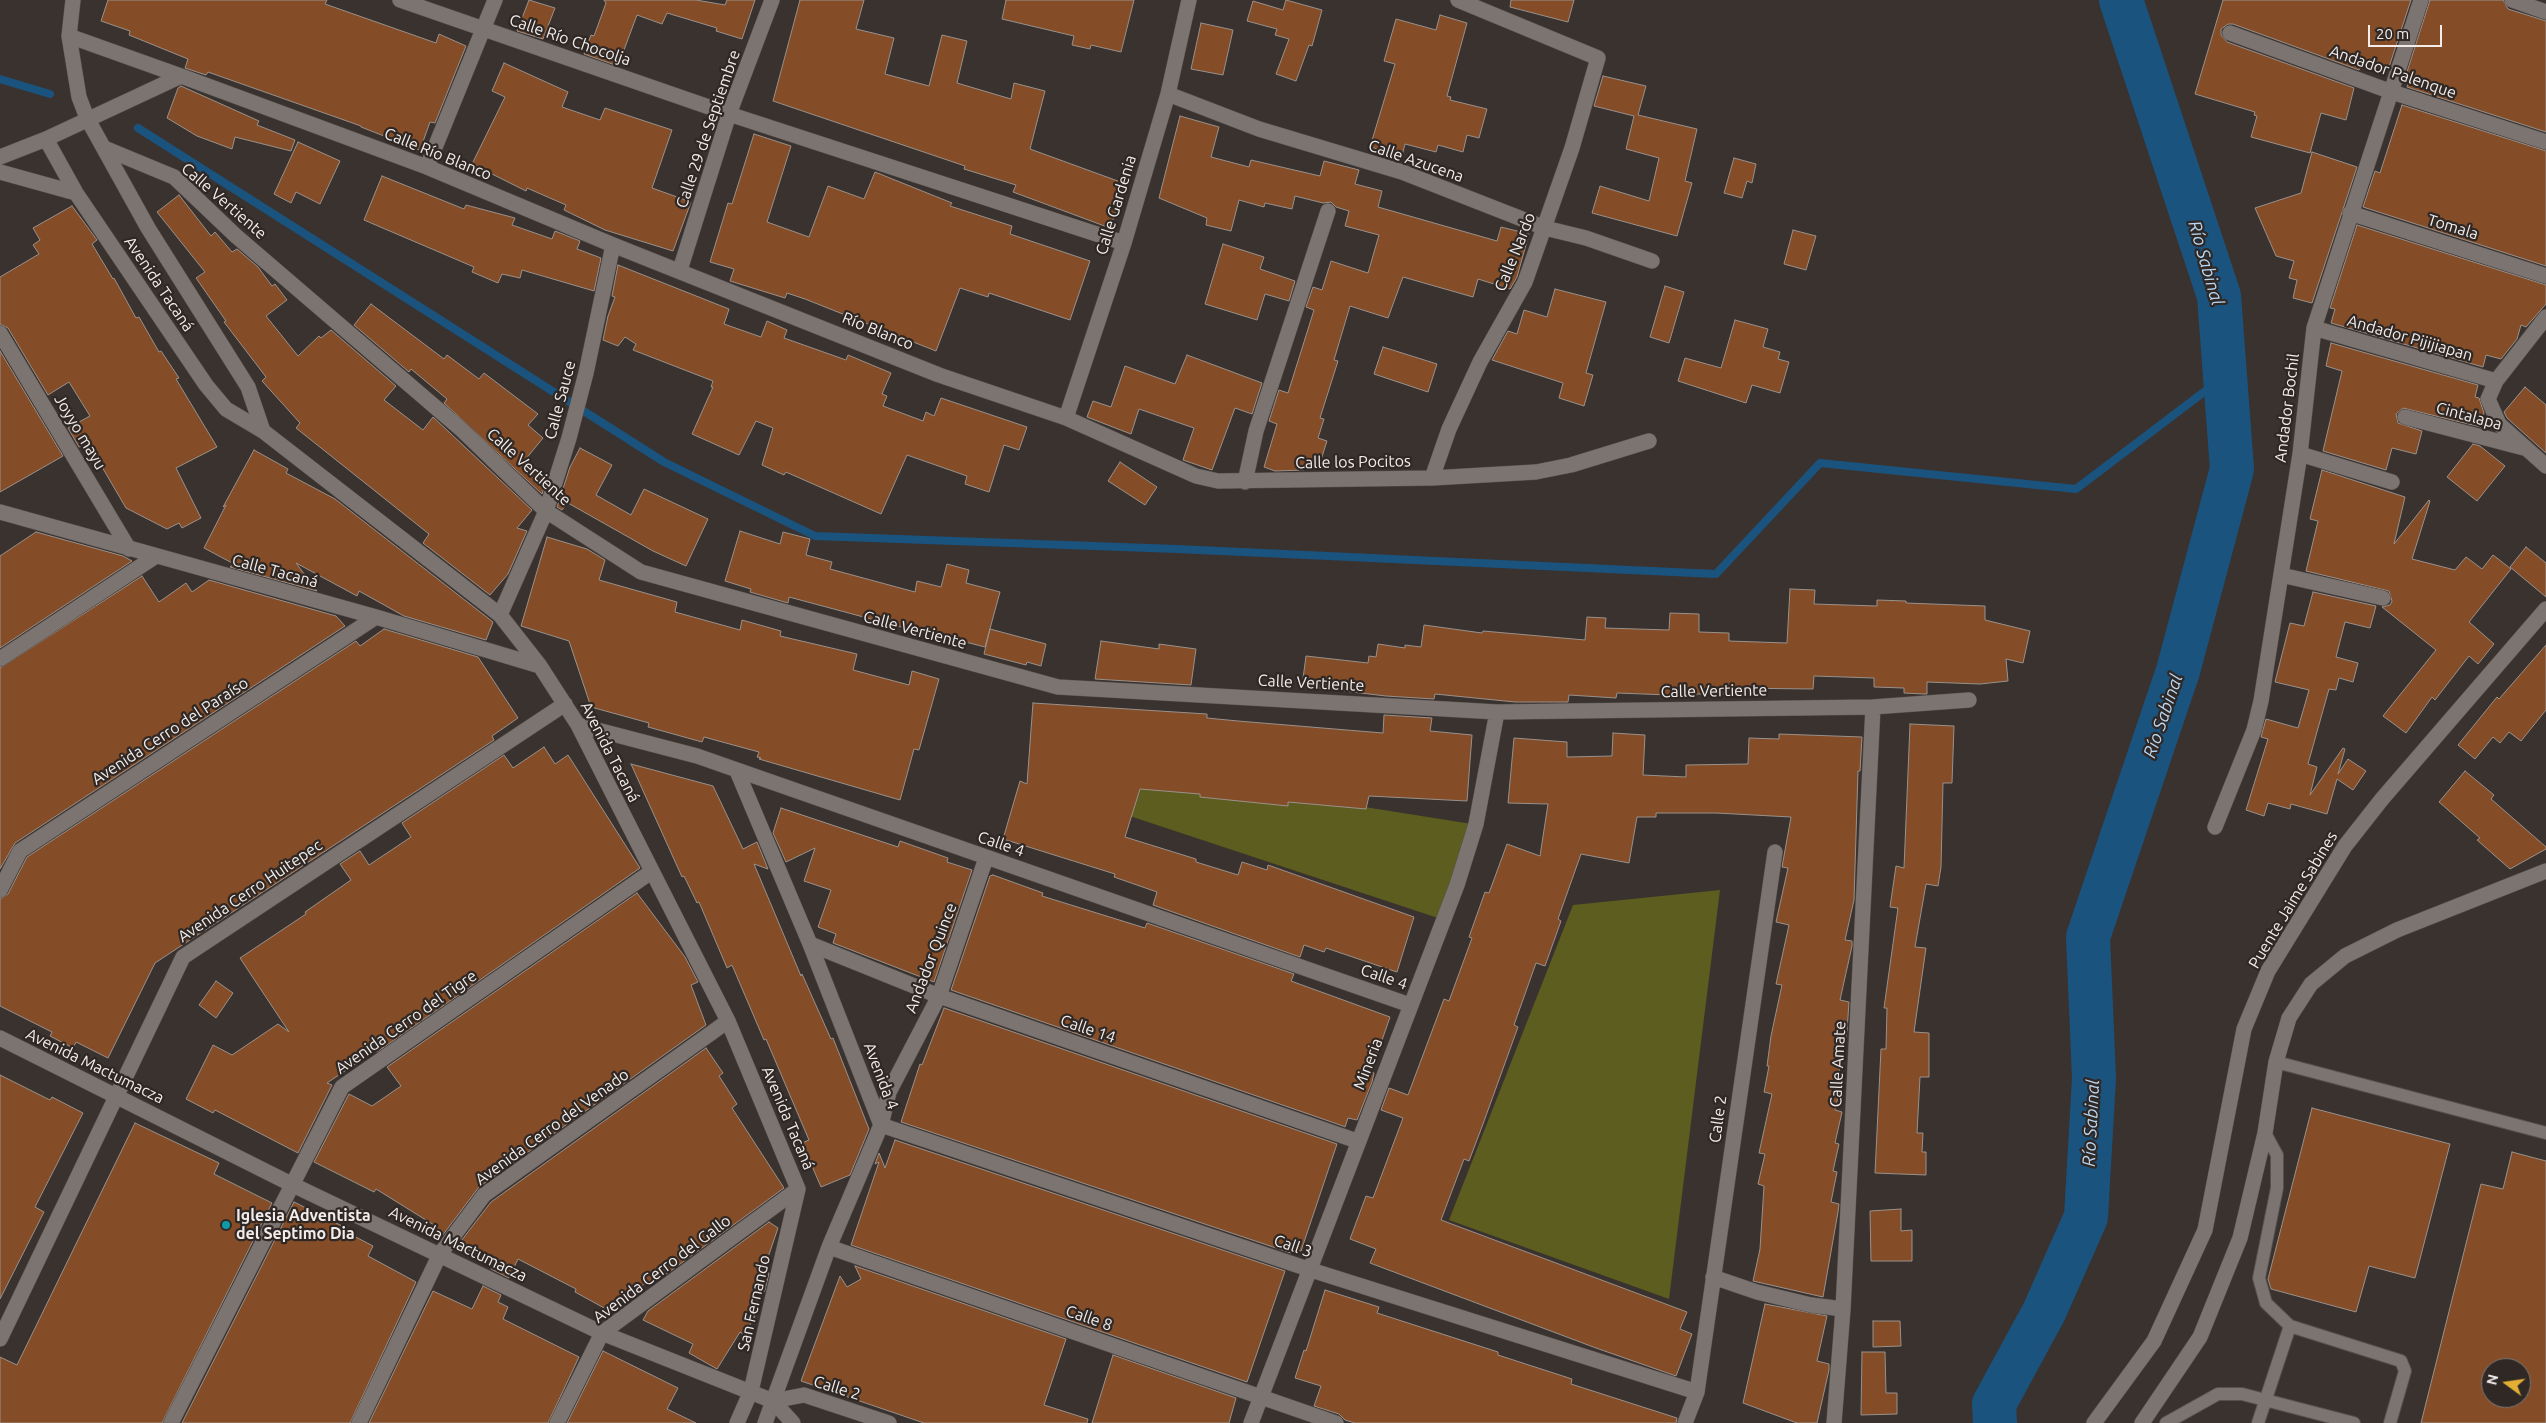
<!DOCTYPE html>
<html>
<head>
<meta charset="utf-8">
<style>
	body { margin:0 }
	#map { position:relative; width:2546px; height:1423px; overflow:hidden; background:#39322f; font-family:Ubuntu,sans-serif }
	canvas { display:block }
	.north { position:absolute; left:2481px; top:1358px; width:50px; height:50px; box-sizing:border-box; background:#2f2825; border:1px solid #7d7774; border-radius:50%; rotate:284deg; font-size:14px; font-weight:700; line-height:20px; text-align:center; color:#f2edeb }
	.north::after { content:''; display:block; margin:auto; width:18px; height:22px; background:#e2ae34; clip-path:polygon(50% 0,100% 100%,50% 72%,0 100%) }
	.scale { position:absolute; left:2368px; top:25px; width:74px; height:22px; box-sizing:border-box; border:2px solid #f2edeb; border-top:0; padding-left:6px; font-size:15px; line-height:18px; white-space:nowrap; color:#f2edeb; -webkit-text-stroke:4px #2f2825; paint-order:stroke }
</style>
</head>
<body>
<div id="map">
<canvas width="2546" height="1423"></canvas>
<div class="north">N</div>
<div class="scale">20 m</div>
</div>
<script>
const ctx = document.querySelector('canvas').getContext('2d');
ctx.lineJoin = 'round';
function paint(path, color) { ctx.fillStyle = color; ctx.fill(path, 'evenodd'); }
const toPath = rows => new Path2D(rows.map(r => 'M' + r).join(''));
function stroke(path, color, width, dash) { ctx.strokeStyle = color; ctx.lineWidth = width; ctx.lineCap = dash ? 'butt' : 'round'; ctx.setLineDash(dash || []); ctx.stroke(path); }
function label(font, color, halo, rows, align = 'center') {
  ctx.font = font + ' Ubuntu,sans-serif'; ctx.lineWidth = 4.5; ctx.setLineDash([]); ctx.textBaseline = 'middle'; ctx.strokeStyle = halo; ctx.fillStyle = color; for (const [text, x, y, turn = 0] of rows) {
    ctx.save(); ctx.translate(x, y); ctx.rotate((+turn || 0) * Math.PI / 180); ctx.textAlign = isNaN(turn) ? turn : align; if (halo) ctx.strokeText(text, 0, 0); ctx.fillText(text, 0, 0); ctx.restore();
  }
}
const green = toPath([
	[1049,757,1472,824,1441,919,1039,786],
	[1720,890,1669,1299,1449,1220,1573,905]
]);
const stream = toPath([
	[0,79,50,94],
	[138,128,664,462,815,536,1177,549,1716,574,1820,463,2076,489,2225,376]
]);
const river = toPath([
	[1995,1423,1994,1404,2044,1312,2086,1217,2094,1078,2088,937,2178,671,2232,469,2219,296,2121,0]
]);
const building = toPath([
	[108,0,327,0,325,4,436,43,439,34,466,46,435,123,430,122,420,150,361,127,361,126,208,72,206,75,185,68,188,59,129,35,130,31,101,21,108,0],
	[529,0,555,8,543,39,517,31,529,0],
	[604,0,696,0,725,5,727,0,755,0,742,39,716,31,717,28,667,13,662,24,637,15,618,66,584,54,591,35,594,36,606,3,604,0],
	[800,0,864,0,856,29,894,38,885,74,929,86,942,35,967,41,957,83,1011,99,1014,83,1045,91,1030,149,1126,184,1110,228,1013,192,1016,185,964,169,965,166,773,101,800,0],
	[1006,0,1134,0,1121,52,1091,45,1090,49,1072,45,1074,36,1002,19,1006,0],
	[1286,0,1322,10,1312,46,1309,45,1296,81,1276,74,1289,39,1275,35,1277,29,1247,21,1253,1,1283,10,1286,0],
	[1511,0,1574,0,1568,22,1510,7,1511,0],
	[2223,0,2411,0,2388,70,2364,63,2359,70,2233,24,2228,24,2221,29,2221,35,2227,42,2354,88,2346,120,2321,113,2310,153,2251,137,2257,116,2254,115,2255,112,2195,94,2223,0],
	[2430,0,2503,0,2508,9,2546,21,2546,132,2407,87,2411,77,2406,75,2430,0],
	[1440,15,1467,23,1447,96,1451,97,1450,100,1487,109,1479,138,1467,135,1463,152,1438,145,1436,152,1405,144,1402,156,1370,147,1395,64,1384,61,1396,19,1436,30,1440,15],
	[1201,23,1233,30,1223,75,1191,69,1201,23],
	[504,63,568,92,562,107,600,120,605,108,672,130,652,188,691,202,673,251,605,230,564,210,566,205,527,188,526,191,472,164,505,97,492,91,504,63],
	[1603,76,1646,86,1638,115,1697,129,1685,181,1692,183,1677,236,1592,213,1600,186,1649,201,1659,158,1626,149,1634,116,1594,106,1603,76],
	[181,86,259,121,257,125,295,140,291,151,235,137,232,149,197,136,167,118,178,88,181,86],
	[2402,105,2546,151,2546,266,2363,207,2375,171,2380,173,2402,105],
	[1180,116,1219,127,1211,157,1249,167,1251,160,1320,176,1324,161,1359,170,1355,184,1382,191,1378,207,1497,241,1501,227,1529,234,1517,277,1510,289,1478,279,1473,297,1403,277,1388,318,1350,306,1334,360,1338,361,1320,418,1324,419,1318,438,1327,441,1319,466,1307,462,1304,470,1275,471,1264,467,1277,424,1269,421,1279,390,1288,393,1314,310,1306,307,1313,287,1322,290,1331,261,1368,273,1379,235,1345,226,1349,211,1336,207,1331,202,1323,203,1295,196,1292,209,1265,203,1264,207,1239,200,1231,231,1206,225,1207,218,1159,198,1180,116],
	[754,134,791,146,767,222,809,237,828,186,864,199,875,172,952,203,950,206,1012,226,1010,234,1090,261,1070,320,989,293,988,297,960,288,936,351,805,299,787,293,785,298,730,281,734,269,710,262,728,203,732,204,754,134],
	[298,142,340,161,320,204,296,192,291,203,274,194,298,142],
	[2312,152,2357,167,2312,303,2293,298,2297,280,2289,278,2294,261,2276,256,2255,208,2301,193,2312,152],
	[1734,158,1756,164,1752,183,1747,181,1742,198,1724,193,1734,158],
	[382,176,464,209,466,205,515,218,512,225,552,239,555,231,580,241,577,249,601,258,594,291,522,270,520,278,502,274,498,283,472,272,474,267,364,220,382,176],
	[179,195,211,236,215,232,232,252,237,249,258,267,272,286,275,284,287,300,266,316,298,356,319,336,321,338,331,330,396,386,384,400,423,430,433,417,532,510,517,528,527,531,508,574,490,595,423,543,429,534,296,428,300,423,262,381,266,377,224,322,226,321,196,278,205,272,157,212,179,195],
	[72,206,97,240,92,244,113,279,114,278,136,318,139,317,159,352,161,351,179,378,176,379,217,447,176,468,201,518,182,528,179,523,167,529,126,508,88,443,79,447,68,428,90,416,69,382,48,395,8,328,0,324,0,277,39,254,33,245,40,240,33,228,72,206],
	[2357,225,2546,285,2546,304,2526,327,2521,325,2517,339,2501,359,2486,355,2483,367,2331,323,2335,309,2330,308,2357,225],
	[1793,230,1816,236,1806,270,1784,264,1793,230],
	[1223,244,1264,257,1260,269,1295,281,1289,301,1265,294,1257,320,1205,304,1223,244],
	[618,265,729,309,724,324,761,337,767,321,787,330,784,338,846,360,848,355,891,373,882,394,887,396,883,406,923,421,926,412,934,416,941,398,1027,427,1019,450,1004,445,989,492,965,484,967,476,907,455,881,514,786,472,784,475,762,465,773,428,756,421,739,455,692,434,713,387,711,387,713,381,633,350,636,344,625,337,618,346,603,340,608,316,615,297,612,296,618,265],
	[1665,286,1684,292,1669,343,1650,337,1665,286],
	[1555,289,1606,302,1586,373,1593,375,1584,406,1559,398,1563,383,1492,360,1508,331,1517,334,1524,310,1547,317,1555,289],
	[371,304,444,359,447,355,479,379,484,373,538,414,528,425,543,438,525,460,547,477,542,494,444,403,447,399,411,369,409,372,354,325,371,304],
	[1735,320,1768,329,1763,347,1780,352,1778,359,1789,362,1780,393,1752,385,1746,403,1678,381,1685,358,1721,368,1735,320],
	[2331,343,2478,385,2475,397,2479,398,2484,413,2481,427,2403,408,2396,414,2398,423,2422,431,2416,454,2392,448,2386,470,2323,451,2342,371,2326,366,2331,343],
	[1383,347,1437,364,1428,392,1374,374,1383,347],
	[0,351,63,456,0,492,0,351],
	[1187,355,1262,383,1252,414,1235,408,1212,470,1183,460,1194,428,1139,409,1131,434,1087,417,1093,401,1111,407,1125,366,1175,384,1187,355],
	[2525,387,2546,405,2546,453,2507,418,2504,412,2525,387],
	[2473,444,2480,446,2505,466,2477,501,2447,477,2473,444],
	[580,448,612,465,596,495,631,515,644,489,708,519,686,566,653,551,568,503,562,510,557,507,570,467,580,448],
	[254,450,288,469,286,473,335,499,493,622,486,640,404,616,359,591,357,596,296,563,317,591,230,567,234,564,204,548,226,505,223,507,254,450],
	[1120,462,1157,487,1145,505,1108,481,1120,462],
	[2322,470,2405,497,2394,544,2429,500,2430,501,2412,559,2455,570,2466,557,2482,569,2493,555,2511,569,2469,622,2494,644,2478,664,2469,656,2435,700,2432,697,2406,733,2383,716,2436,650,2382,607,2390,605,2392,601,2389,591,2306,571,2318,521,2310,519,2322,470],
	[740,531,780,544,783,532,810,539,806,555,832,562,830,569,915,592,917,581,941,587,947,564,969,570,966,583,1000,592,985,647,927,632,927,634,789,597,788,603,750,592,751,589,725,581,740,531],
	[36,532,123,556,132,561,0,648,0,556,36,532],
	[547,537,587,549,605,560,599,580,677,602,675,612,740,630,742,620,781,631,780,636,857,654,853,670,909,685,912,671,939,679,919,750,914,749,900,800,759,759,761,758,757,757,759,752,704,737,702,742,677,735,648,727,649,723,591,707,569,641,521,626,547,537],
	[2526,547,2546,563,2546,597,2510,567,2526,547],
	[142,576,159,602,186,583,192,592,209,580,336,616,345,626,15,843,0,869,0,668,142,576],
	[1790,589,1815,590,1814,604,1877,606,1877,600,1906,601,1906,603,1985,606,1985,620,2030,631,2023,663,2006,659,2008,681,1980,684,1927,682,1927,694,1924,694,1904,693,1904,688,1874,687,1874,678,1814,676,1813,689,1727,688,1727,694,1696,694,1696,696,1617,693,1616,698,1569,695,1568,702,1515,702,1435,694,1434,699,1386,696,1302,686,1306,656,1368,663,1369,656,1376,657,1378,644,1405,648,1405,645,1421,647,1424,625,1482,633,1483,631,1585,640,1587,617,1606,618,1605,628,1669,630,1670,613,1699,614,1699,632,1729,633,1729,641,1787,643,1790,589],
	[2313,592,2376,606,2370,628,2345,622,2336,657,2358,663,2353,682,2339,678,2336,690,2329,689,2308,764,2317,767,2310,795,2343,748,2345,749,2338,774,2348,759,2366,771,2353,790,2337,779,2327,814,2291,804,2290,809,2268,803,2264,816,2246,810,2268,739,2261,737,2266,719,2298,728,2309,690,2275,682,2290,623,2304,626,2313,592],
	[384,629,478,657,518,718,492,736,494,740,155,963,108,1058,76,1042,73,1048,50,1036,52,1032,0,1006,0,899,8,894,27,857,356,641,360,646,384,629],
	[990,629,1046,644,1041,666,1027,662,1026,665,984,654,990,629],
	[1101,641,1159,649,1159,644,1196,649,1191,685,1095,679,1101,641],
	[2546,645,2546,710,2521,741,2509,732,2500,743,2493,737,2475,759,2458,745,2497,697,2499,699,2546,645],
	[1033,703,1207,714,1207,718,1238,721,1383,733,1384,715,1432,718,1430,731,1472,735,1467,801,1369,796,1366,809,1288,802,1288,806,1200,797,1200,794,1140,789,1125,837,1196,859,1196,862,1238,875,1242,862,1267,870,1268,865,1414,917,1397,972,1326,948,1324,952,1304,945,1300,957,1153,905,1157,892,1114,877,1115,874,1003,839,1020,781,1027,784,1033,703],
	[1910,724,1954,726,1952,783,1943,783,1941,867,1938,886,1926,884,1915,947,1926,948,1914,1032,1929,1033,1929,1077,1920,1077,1917,1133,1923,1133,1922,1152,1926,1152,1926,1175,1875,1173,1881,1049,1886,1049,1887,1008,1884,1008,1898,908,1890,907,1896,866,1904,868,1910,724],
	[1613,733,1645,735,1643,775,1686,777,1686,765,1748,764,1749,738,1779,739,1779,734,1862,737,1860,771,1858,771,1854,900,1845,940,1852,941,1852,946,1840,1000,1849,1002,1847,1031,1837,1082,1841,1083,1835,1110,1842,1112,1835,1143,1839,1144,1833,1171,1837,1172,1831,1202,1839,1204,1838,1212,1823,1297,1753,1281,1760,1249,1764,1186,1758,1184,1765,1154,1759,1153,1772,1094,1764,1092,1769,1066,1767,1066,1771,1036,1782,985,1776,984,1789,925,1776,922,1788,868,1782,867,1791,817,1716,813,1656,813,1656,817,1637,817,1629,863,1581,854,1558,919,1561,921,1545,966,1536,963,1514,1025,1518,1027,1483,1124,1469,1161,1464,1159,1441,1220,1687,1312,1680,1329,1692,1334,1676,1376,1596,1348,1370,1263,1376,1249,1350,1239,1366,1196,1373,1198,1403,1118,1381,1110,1389,1088,1408,1095,1444,999,1449,1001,1472,938,1469,937,1485,892,1489,893,1507,844,1540,856,1548,804,1508,803,1514,738,1567,742,1567,757,1612,756,1613,733],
	[544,747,555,764,568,755,640,868,377,1052,376,1050,327,1083,332,1085,298,1153,215,1110,213,1113,186,1099,213,1045,232,1055,278,1024,289,1032,240,958,306,914,305,912,351,880,340,864,360,851,369,865,411,837,402,823,504,755,513,768,544,747],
	[631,764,713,786,743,849,757,842,768,869,754,864,801,976,802,974,831,1039,833,1038,869,1129,850,1175,821,1187,802,1143,809,1140,766,1039,764,1040,732,965,727,968,699,902,697,903,684,876,682,877,631,764],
	[2465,771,2494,795,2491,799,2546,847,2546,849,2510,869,2477,840,2480,838,2439,802,2465,771],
	[781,808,898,847,900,841,948,858,947,862,972,870,934,982,833,943,836,934,818,927,831,890,804,881,815,848,786,862,773,833,781,808],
	[993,875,1043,893,1042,896,1145,928,1147,923,1294,974,1291,981,1390,1017,1371,1072,1374,1073,1372,1082,1357,1120,1348,1118,1345,1127,1343,1126,951,990,990,876,993,875],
	[637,893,685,957,698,982,691,985,706,1025,479,1187,442,1236,431,1229,434,1225,376,1189,374,1192,314,1162,349,1094,372,1106,401,1086,387,1067,637,893],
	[216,981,233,993,216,1018,199,1005,216,981],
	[944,1008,1337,1144,1301,1251,1293,1248,1291,1253,901,1122,920,1064,922,1065,944,1008],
	[706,1048,723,1073,719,1076,737,1104,732,1108,784,1188,665,1275,668,1269,606,1309,575,1292,576,1289,518,1259,509,1278,491,1269,495,1262,458,1245,491,1202,706,1048],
	[0,1075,50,1100,52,1097,83,1113,35,1207,44,1212,0,1299,0,1075],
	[2312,1108,2450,1144,2415,1278,2369,1266,2356,1312,2271,1289,2268,1279,2312,1108],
	[135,1123,219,1163,214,1174,272,1203,162,1423,0,1423,0,1357,17,1365,135,1123],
	[895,1140,1285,1271,1247,1382,851,1245,879,1162,875,1164,879,1153,885,1168,895,1140],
	[2512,1152,2546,1161,2546,1423,2421,1423,2481,1184,2503,1189,2512,1152],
	[2491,1368,2521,1368,2521,1398,2491,1398,2491,1368],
	[294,1202,350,1230,348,1233,373,1246,368,1256,416,1282,350,1423,182,1423,294,1202],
	[1901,1209,1901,1231,1912,1230,1912,1261,1871,1261,1870,1211,1901,1209],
	[769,1222,778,1228,764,1269,769,1273,765,1290,750,1313,755,1316,744,1335,740,1332,717,1369,689,1353,693,1344,643,1320,648,1311,769,1222],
	[855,1266,1066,1339,1044,1405,1088,1419,1087,1423,924,1423,801,1381,840,1276,847,1287,861,1279,855,1266],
	[483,1286,501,1295,498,1302,508,1307,503,1319,579,1357,548,1423,369,1423,433,1291,472,1309,483,1286],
	[1325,1290,1379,1307,1377,1313,1498,1352,1498,1355,1572,1379,1571,1384,1677,1418,1676,1423,1355,1423,1345,1420,1339,1414,1314,1406,1321,1386,1295,1378,1304,1350,1306,1351,1325,1290],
	[1765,1304,1827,1316,1817,1361,1829,1364,1829,1370,1817,1423,1797,1423,1743,1403,1765,1304],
	[1873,1321,1900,1321,1901,1346,1873,1347,1873,1321],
	[603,1351,678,1388,667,1409,696,1423,567,1423,603,1351],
	[1862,1352,1885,1352,1886,1393,1897,1393,1897,1414,1861,1415,1862,1352],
	[1113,1355,1236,1398,1229,1423,1092,1423,1113,1355]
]);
const lane = toPath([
	[2276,1062,2546,1133],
	[2265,1133,2277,1155,2277,1188,2259,1278,2266,1303,2290,1326],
	[2166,1423,2218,1394,2242,1394,2354,1423],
	[2258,1423,2290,1326,2401,1361,2405,1371,2390,1423]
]);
const street = toPath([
	[73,0,69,36,79,97,87,118,148,228,248,387,263,431],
	[400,0,729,114,1124,243],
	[2512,0,2546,12],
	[2230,33,2392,92,2546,142],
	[69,36,181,76],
	[1168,94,1259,129,1402,172,1545,228,1586,238,1652,261],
	[46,139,76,193,206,385,226,409,263,431,500,615,540,666,578,725,728,1021,798,1189],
	[104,148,174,177,236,236,462,430,546,511,641,572,1058,687,1497,712,1873,707,1969,700],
	[0,157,46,139,181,76,427,167,613,245,939,375,1066,418,1196,476,1218,481,1432,478,1536,472,1571,465,1649,441],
	[427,167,495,0],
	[0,172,76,193],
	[2350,213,2546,276],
	[680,270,729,114,772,0],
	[2546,317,2496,381,2488,399,2499,424,2546,466],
	[2314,328,2496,381],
	[0,333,129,549],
	[2405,417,2524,448],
	[1066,418,1124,243,1168,94,1189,0],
	[2300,454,2392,482],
	[1432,478,1449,429,1480,362,1525,282,1572,148,1598,58,1458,0],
	[1245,482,1256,431,1328,211],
	[0,512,376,617,540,666],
	[2281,575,2383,598],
	[500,615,546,511,569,438,586,373,613,245],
	[0,659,156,556],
	[578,725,697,756,1410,1005],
	[737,771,810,944,881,1125],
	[2215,827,2254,730,2261,701,2300,454,2314,328,2421,0],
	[0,890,20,851,376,617],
	[810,944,939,996,1357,1141],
	[881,1125,1311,1270,1697,1392],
	[829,1247,1336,1423],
	[1713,1277,1757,1292,1811,1305,1843,1309],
	[0,1339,183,957,565,704],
	[171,1423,342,1087,651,872],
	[359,1423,440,1254,484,1195,728,1021],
	[557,1423,602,1333,798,1189],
	[737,1423,751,1391,798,1189],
	[765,1423,829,1247,881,1125,889,1092,939,996,986,858],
	[1251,1423,1457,885,1476,824,1497,712],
	[1685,1423,1697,1392,1775,852],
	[1834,1423,1843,1309,1873,707]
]);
const secondary = toPath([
	[0,1038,291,1184,602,1333,773,1401,793,1423],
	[773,1401,804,1395,889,1423],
	[2094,1423,2154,1341,2205,1230,2244,1029,2268,971,2345,846,2382,799,2546,609],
	[2142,1423,2200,1337,2240,1238,2265,1133,2276,1062,2289,1018,2311,984,2345,956,2397,930,2546,871]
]);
const markers = [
	[226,1225,5,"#0f9aa8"]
];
const streetNames = [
	["Calle Río Chocolja",570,40,19],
	["Andador Palenque",2393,72,19],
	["Calle 29 de Septiembre",708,129,-71],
	["Calle Río Blanco",438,154,22],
	["Calle Azucena",1416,161,19],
	["Calle Vertiente",224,201,41],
	["Calle Gardenia",1116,205,-73],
	["Tomala",2453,227,17],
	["Calle Nardo",1515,252,-68],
	["Avenida Tacaná",159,284,56],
	["Río Blanco",878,331,22],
	["Andador Pijijiapan",2410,338,16],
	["Calle Sauce",560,400,-75],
	["Andador Bochil",2287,408,-83],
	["Cintalapa",2469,416,15],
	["Joyyo mayu",80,432,59],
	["Calle los Pocitos",1353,462,-1],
	["Calle Vertiente",529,467,42],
	["Calle Tacaná",275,571,15],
	["Calle Vertiente",915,630,15],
	["Calle Vertiente",1311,683,3],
	["Calle Vertiente",1714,691,-1],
	["Avenida Cerro del Paraíso",170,731,-33],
	["Avenida Tacaná",610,752,63],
	["Calle 4",1001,844,19],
	["Avenida Cerro Huitepec",250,891,-34],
	["Puente Jaime Sabines",2293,900,-59],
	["Andador Quince",931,958,-69],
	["Calle 4",1384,977,19],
	["Avenida Cerro del Tigre",406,1022,-35],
	["Calle 14",1088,1029,19],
	["Mineria",1368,1064,-69],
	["Calle Amate",1838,1064,-87],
	["Avenida Mactumacza",95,1066,26],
	["Avenida 4",881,1076,69],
	["Avenida Tacaná",788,1118,67],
	["Calle 2",1718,1119,-82],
	["Avenida Cerro del Venado",552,1127,-36],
	["Avenida Mactumacza",458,1244,26],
	["Call 3",1293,1246,19],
	["Avenida Cerro del Gallo",662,1269,-37],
	["San Fernando",754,1303,-77],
	["Calle 8",1089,1318,19],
	["Calle 2",837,1388,17]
];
const poiNames = [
	["Iglesia Adventista",236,1216],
	["del Septimo Dia",236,1234]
];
const waterNames = [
	["Río Sabinal",2206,263,74],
	["Río Sabinal",2163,716,-71],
	["Río Sabinal",2091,1123,-87]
];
paint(green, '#5c5d1f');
stroke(stream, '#1b537f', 8);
stroke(river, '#1b537f', 44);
paint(building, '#854d27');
stroke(building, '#99918c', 1);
stroke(lane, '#57514e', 14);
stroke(street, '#57514e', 16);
stroke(secondary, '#57514e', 16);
stroke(lane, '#7c7471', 12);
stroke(street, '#7c7471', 15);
stroke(secondary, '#7c7471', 15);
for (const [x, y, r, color] of markers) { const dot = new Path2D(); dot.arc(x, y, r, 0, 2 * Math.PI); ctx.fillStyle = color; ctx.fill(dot); stroke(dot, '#2f2825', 2); }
label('16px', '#f2edeb', '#2f2825', streetNames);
label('bold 16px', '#f2edeb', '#2f2825', poiNames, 'left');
label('italic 18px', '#b9d6f1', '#2f2825', waterNames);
</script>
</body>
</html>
